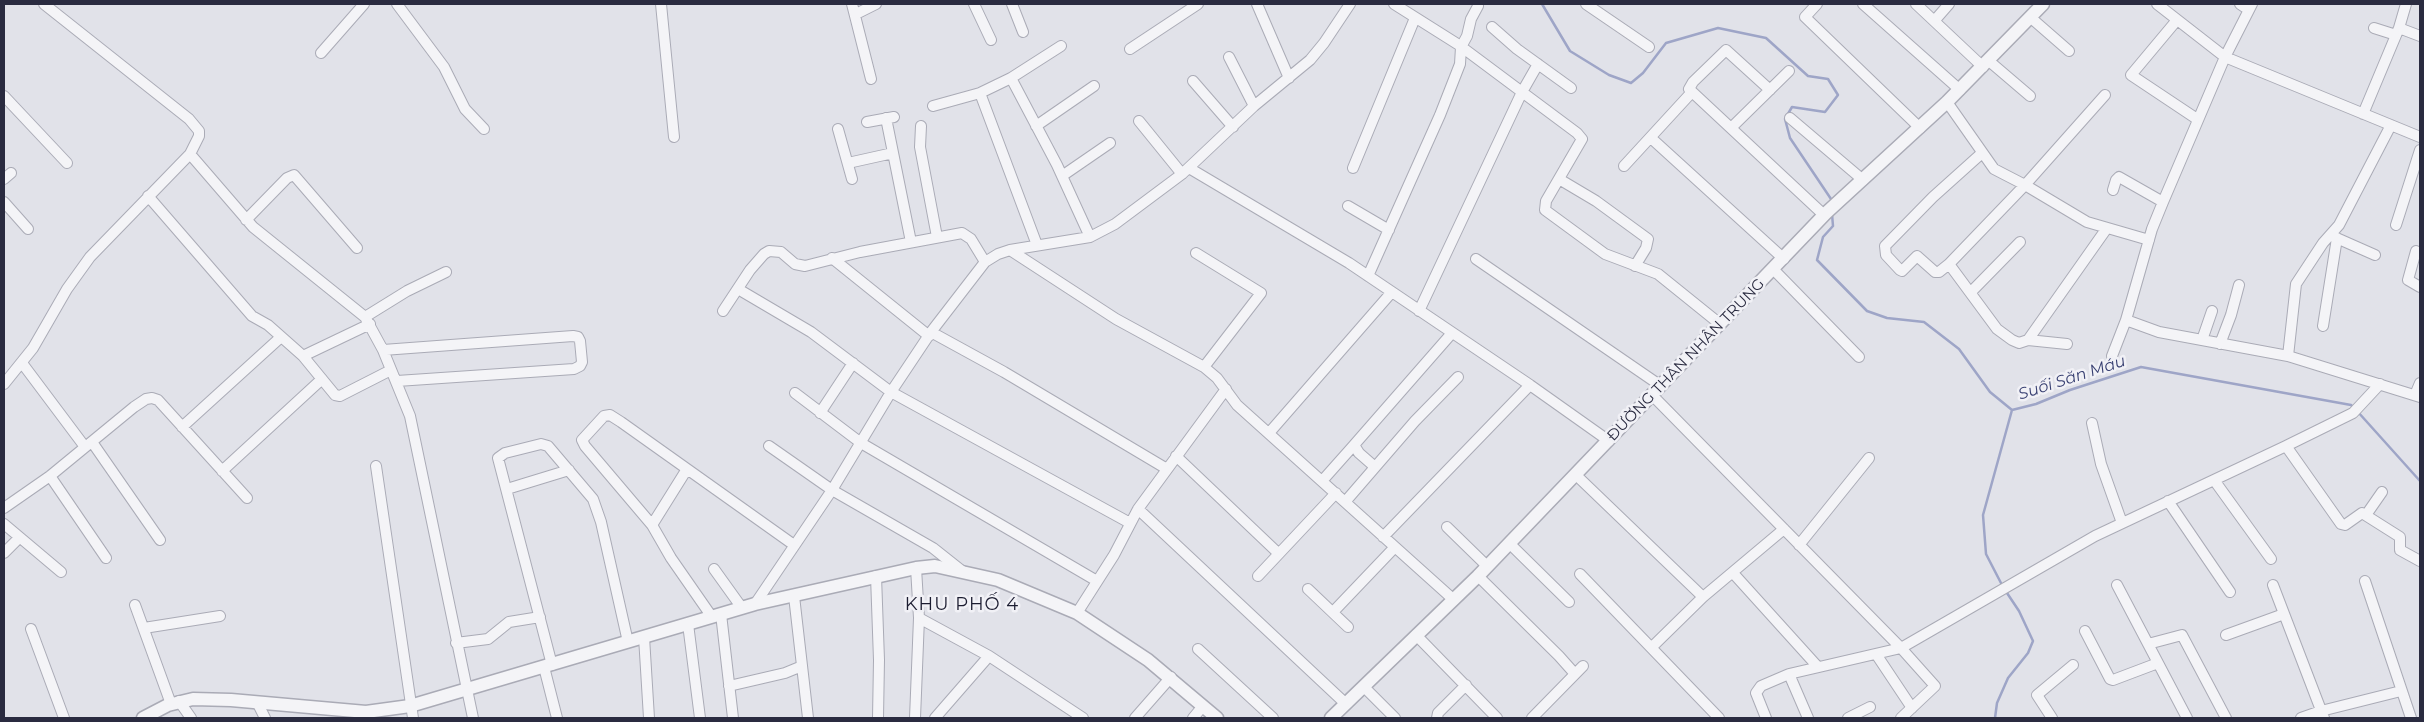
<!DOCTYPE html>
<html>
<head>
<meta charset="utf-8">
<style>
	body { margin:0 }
	#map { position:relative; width:2424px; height:722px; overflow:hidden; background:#e1e2e9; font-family:Montserrat,sans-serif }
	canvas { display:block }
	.frame { position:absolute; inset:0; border:5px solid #2a2b40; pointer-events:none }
</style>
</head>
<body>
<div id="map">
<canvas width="2424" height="722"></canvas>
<div class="frame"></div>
</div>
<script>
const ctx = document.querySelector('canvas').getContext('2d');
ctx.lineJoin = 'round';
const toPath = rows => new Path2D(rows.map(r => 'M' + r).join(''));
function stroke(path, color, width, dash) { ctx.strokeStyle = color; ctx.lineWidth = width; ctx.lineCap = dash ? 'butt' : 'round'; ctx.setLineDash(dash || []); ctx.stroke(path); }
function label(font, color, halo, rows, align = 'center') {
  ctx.font = font + ' Montserrat,sans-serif'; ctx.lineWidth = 5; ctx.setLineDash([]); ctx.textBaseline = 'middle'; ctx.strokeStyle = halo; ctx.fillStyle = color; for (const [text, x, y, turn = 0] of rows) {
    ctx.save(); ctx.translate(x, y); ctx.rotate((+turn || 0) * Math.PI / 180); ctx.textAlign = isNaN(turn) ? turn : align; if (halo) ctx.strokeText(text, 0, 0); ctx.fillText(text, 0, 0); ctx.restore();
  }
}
const stream = toPath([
	[1542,4,1570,51,1609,75,1631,83,1643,73,1666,43,1718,28,1766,38,1808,76,1828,79,1838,95,1825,112,1792,107,1785,119,1790,138,1831,199,1831,204],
	[1832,214,1833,226,1823,237,1817,260,1867,311,1887,318,1924,322,1959,349,1990,392,2012,410,2036,404,2070,390,2141,367,2351,405,2354,408],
	[2358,412,2420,481],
	[2002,585,1986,554,1983,515,2012,410],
	[1995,718,1997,703,2008,678,2028,653,2033,641,2019,611,2005,590]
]);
const minor = toPath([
	[397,4,444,67,465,109,484,129],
	[661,4,674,137],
	[852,4,871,79],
	[974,4,991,40],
	[1012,4,1023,32],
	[1257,4,1289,78],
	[1394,4,1459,45,1522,92,1419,311],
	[1586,4,1649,47],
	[1817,4,1805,17,1920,128],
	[1863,4,1960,90],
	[1916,4,1983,67],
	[2157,4,2225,57,2420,137],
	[2240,4,2249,10],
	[856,14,876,4],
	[2030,17,2069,51],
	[1935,20,1949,4],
	[2177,20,2131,75,2197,119],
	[1492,27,1517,49,1571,88],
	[2374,28,2396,35],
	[2399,28,2420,36],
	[1130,49,1198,4],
	[321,53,364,4],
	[1229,57,1254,106],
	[1989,61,2030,96],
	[1538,64,1522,92,1577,133,1582,139,1546,201,1545,210,1605,254,1658,274,1720,324],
	[1011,78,1057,165,1090,237],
	[1193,81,1233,127],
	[1770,90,1726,50,1693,82,1689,89,1824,215],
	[980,93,1037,245],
	[4,96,67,163],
	[1947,102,1994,169,2025,185,2087,222,2149,240],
	[933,106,980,93,1011,78,1061,46],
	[2363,114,2399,28,2406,4],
	[886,118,911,242],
	[1790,118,1863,180],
	[1139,121,1182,174],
	[867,122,894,117],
	[921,126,920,147,937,237],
	[1036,126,1094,86],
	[1731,128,1789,71],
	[838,129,852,179],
	[1651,138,1784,259],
	[1982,153,1933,197,1885,246,1886,255,1900,270,1902,271,1917,256,1935,272,1939,272,1949,264,2025,185,2105,95],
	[190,154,253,227,365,317,383,350,410,416,473,718],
	[848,163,893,153],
	[1624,166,1692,92],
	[1189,168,1349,263,1530,385,1609,441],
	[1353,168,1415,18],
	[1062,176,1110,143],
	[4,179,11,173],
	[1559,179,1596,201,1648,239,1646,248,1635,266],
	[2113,190,2116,180,2119,177,2163,202],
	[148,196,252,316,268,325,303,356,335,395,340,396,391,370],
	[4,202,28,229],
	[1348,206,1389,230],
	[246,220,287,178,294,175,357,248],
	[2396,225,2420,150],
	[2332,236,2375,255],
	[1010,250,1116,319,1204,367,1217,378,1237,405,1454,600],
	[2416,251,2408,280,2420,287],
	[1196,253,1261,293,1204,367],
	[832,258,929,336],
	[1476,259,1661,386],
	[1949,264,1997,329,2012,340,2019,343,2028,340,2067,344],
	[1773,269,1859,357],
	[1368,276,1440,115,1460,64,1461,47,1467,36,1471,19,1478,6],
	[738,289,811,332,891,392,1130,523],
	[1971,292,2020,242],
	[723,311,750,270,764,254,769,251,781,252,795,264,805,266,860,252,962,233,971,239,985,262],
	[365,317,407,291,446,272],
	[2126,320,2159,332,2288,356,2420,397],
	[2323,326,2337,238],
	[931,332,1004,372,1167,469],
	[2028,340,2107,228],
	[2202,340,2212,311],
	[2220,344,2231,315,2239,285],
	[383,350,573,336,578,337,580,341,582,362,580,366,574,369,397,381],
	[303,356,370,324],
	[2112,356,2126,320,2152,229,2163,202,2225,57,2252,4],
	[2288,356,2296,284,2323,243,2339,225,2391,125],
	[22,363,85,447],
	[4,384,33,348,67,289,90,257,190,154,199,136,199,131,189,119,44,4],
	[795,393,861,443,1097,581],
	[1652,395,1901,648,1935,686,1901,718],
	[2415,395,2420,383],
	[820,413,853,363],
	[2092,423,2101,464,2122,523],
	[182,427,281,337],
	[1269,433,1391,293],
	[92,442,160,540],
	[769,446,832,490,933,548,962,571],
	[2286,446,2353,413,2380,384],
	[1176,456,1278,553],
	[376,466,413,718],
	[1375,467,1359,453,1354,445,1452,333],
	[222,471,322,379],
	[1576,475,1703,597],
	[50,476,106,558],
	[2214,480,2271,559],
	[1322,481,1354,445],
	[507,489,569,470],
	[2168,501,2230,592],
	[1345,502,1415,421,1458,377],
	[4,508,50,476,134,407,146,399,152,398,158,400,247,498],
	[1138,509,1346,704],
	[2366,515,2382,492],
	[4,524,61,572],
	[652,525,687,469],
	[1447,527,1487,566],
	[1383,537,1530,385],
	[1509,543,1569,602],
	[1799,545,1869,458],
	[4,553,19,538],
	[714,569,742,608],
	[1733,573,1818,667],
	[1580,574,1719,718],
	[876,576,879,660,878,718],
	[1258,576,1336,493],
	[1478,576,1559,656,1575,674],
	[2365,581,2411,718],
	[2117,585,2187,718],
	[2273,585,2324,718],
	[1308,589,1348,627],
	[794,596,808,718],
	[755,604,832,490,891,392,931,332,985,262,998,254,1010,250,1090,237,1115,224,1182,174,1254,106,1310,60,1324,43,1350,4],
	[135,605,171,704],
	[1333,612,1395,547],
	[1077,613,1114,555,1138,509,1226,389],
	[721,614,733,718],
	[712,617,671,558,652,525,585,446,582,440,604,416,610,415,621,422,794,545],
	[919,618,989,656,1083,718],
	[688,624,700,718],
	[144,628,220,616],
	[31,629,64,718],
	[2085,631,2110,679,2113,680,2158,663],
	[1416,635,1497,718],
	[2226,635,2284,614],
	[644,637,649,718],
	[456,643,488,639,509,622,540,617],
	[2148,644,2182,635,2226,718],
	[1652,647,1703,597,1784,529],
	[1198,649,1273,718],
	[1876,654,1912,708],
	[552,665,498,458,505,453,541,444,548,446,593,499,601,522,628,642],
	[544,667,557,718],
	[1789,674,1808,718],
	[729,686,785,673,802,666],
	[1364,687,1395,718],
	[179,701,191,718],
	[257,702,265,718],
	[915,718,919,618,916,568],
	[935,718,989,656],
	[1135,718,1171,677],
	[1193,718,1203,706],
	[1437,718,1438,713,1466,685],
	[1532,718,1583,666],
	[1766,718,1756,693,1761,686,1789,674,1901,648,2095,536,2286,446,2341,524,2345,525,2362,513,2400,537,2400,550,2420,561],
	[1848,718,1870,707],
	[2052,718,2037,695,2073,665],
	[2301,718,2321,711,2401,691]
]);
const tertiary = toPath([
	[143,718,168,705,193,699,231,700,366,712,410,706,755,604,916,568,935,566,998,580,1077,613,1148,660,1217,718],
	[1331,718,1478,576,1826,213,1947,102,2043,4]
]);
const streetNames = [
	["ĐƯỜNG THÂN NHÂN TRUNG",1686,360,-46]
];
const waterNames = [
	["Suối Săn Máu",2072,378,-18]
];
const quarterNames = [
	["KHU PHỐ 4",962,605]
];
stroke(stream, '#9ea5c7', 2.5);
stroke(minor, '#aaabb6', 12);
stroke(tertiary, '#aaabb6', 15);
stroke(minor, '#f4f4f7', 10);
stroke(tertiary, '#f4f4f7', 12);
label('15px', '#2a2b40', '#f1f1f6', streetNames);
label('italic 16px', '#373f71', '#f1f1f6', waterNames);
ctx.letterSpacing = '1px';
label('18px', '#1c1d31', '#f1f1f6', quarterNames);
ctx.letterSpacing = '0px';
</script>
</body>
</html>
